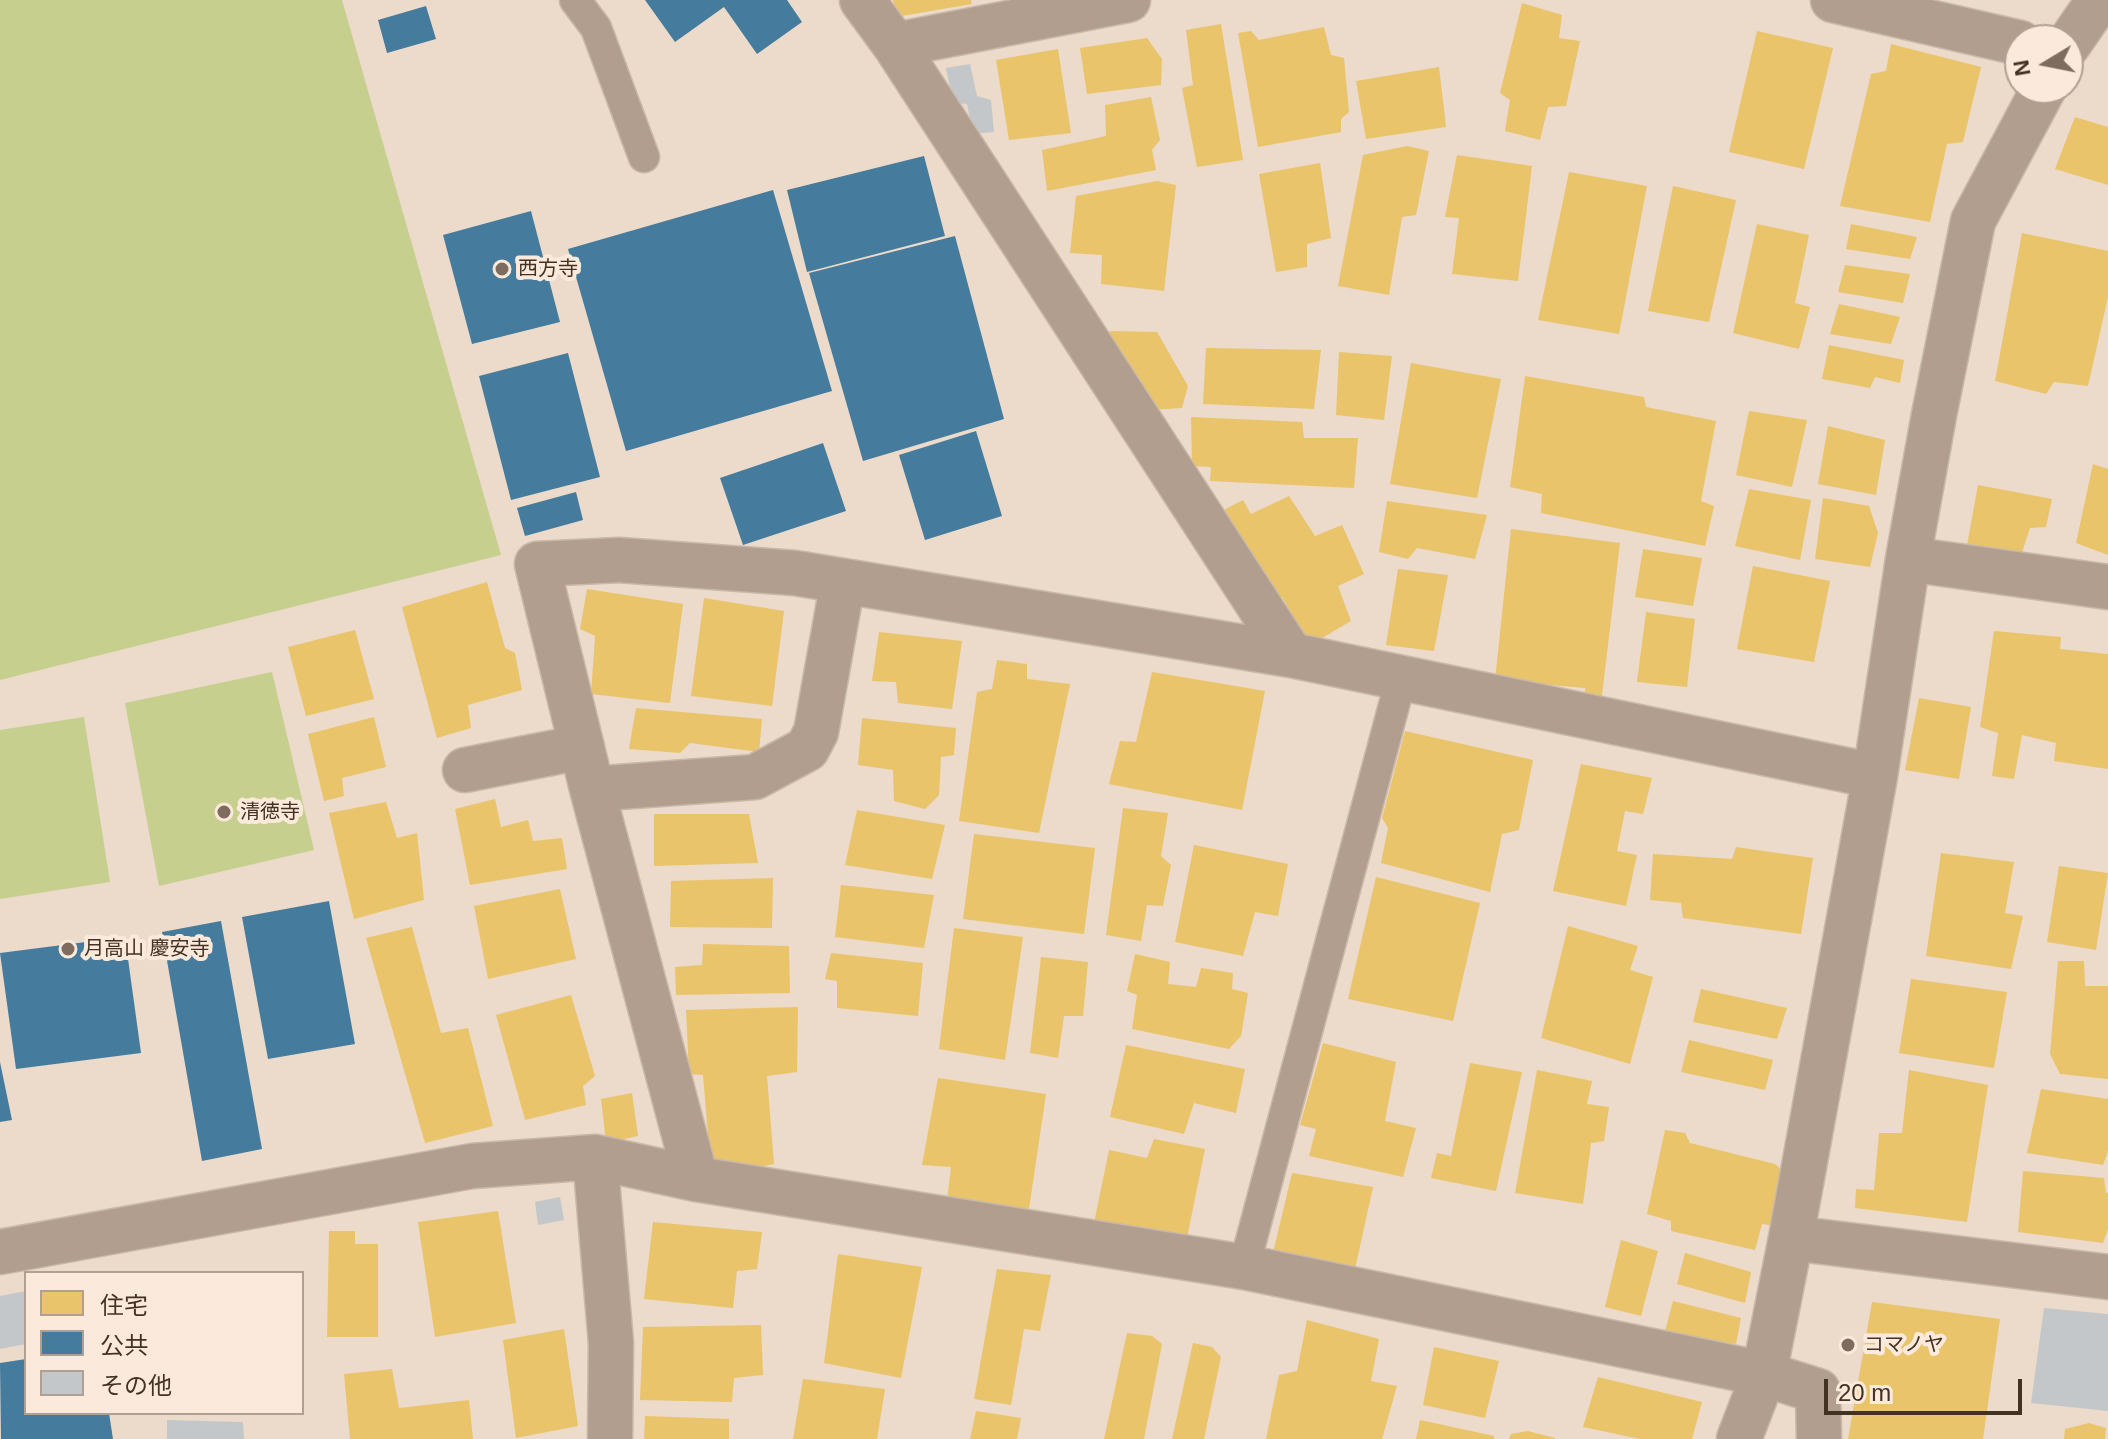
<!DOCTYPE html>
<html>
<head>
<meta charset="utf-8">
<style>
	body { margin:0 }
	#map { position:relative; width:2108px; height:1439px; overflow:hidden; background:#ecdaca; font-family:Arial,"Noto Sans JP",sans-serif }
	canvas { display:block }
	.legend { position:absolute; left:24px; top:1271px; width:280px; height:144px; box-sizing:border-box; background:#fbeadb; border:2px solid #b1a092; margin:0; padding:10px 14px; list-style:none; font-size:24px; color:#423224 }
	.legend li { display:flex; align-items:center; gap:16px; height:40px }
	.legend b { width:40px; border:2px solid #b1a092 }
	.north { position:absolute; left:2004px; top:24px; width:80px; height:80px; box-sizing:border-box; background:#fbeadb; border:2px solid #b1a092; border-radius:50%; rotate:260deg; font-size:22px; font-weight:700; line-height:32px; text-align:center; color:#423224 }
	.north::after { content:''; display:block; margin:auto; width:28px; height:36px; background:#7e6d5e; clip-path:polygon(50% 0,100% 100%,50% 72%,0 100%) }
	.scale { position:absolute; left:1824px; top:1379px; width:198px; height:36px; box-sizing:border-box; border:4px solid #423224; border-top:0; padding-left:10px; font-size:24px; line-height:28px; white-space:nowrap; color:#423224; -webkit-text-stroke:6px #fbeadb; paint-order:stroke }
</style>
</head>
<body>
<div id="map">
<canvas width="2108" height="1439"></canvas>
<ul class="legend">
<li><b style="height:22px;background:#e9c46a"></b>住宅</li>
<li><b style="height:22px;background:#457b9d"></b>公共</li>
<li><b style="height:22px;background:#c3c7ca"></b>その他</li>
</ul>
<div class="north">N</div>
<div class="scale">20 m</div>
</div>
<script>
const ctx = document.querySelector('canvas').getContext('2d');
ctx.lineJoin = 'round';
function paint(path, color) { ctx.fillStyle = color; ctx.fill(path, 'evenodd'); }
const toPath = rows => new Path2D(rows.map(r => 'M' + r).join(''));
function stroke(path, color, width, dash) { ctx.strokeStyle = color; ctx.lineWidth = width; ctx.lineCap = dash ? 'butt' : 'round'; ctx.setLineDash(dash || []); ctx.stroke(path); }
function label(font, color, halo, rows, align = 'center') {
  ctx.font = font + ' Arial,"Noto Sans JP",sans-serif'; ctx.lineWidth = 8; ctx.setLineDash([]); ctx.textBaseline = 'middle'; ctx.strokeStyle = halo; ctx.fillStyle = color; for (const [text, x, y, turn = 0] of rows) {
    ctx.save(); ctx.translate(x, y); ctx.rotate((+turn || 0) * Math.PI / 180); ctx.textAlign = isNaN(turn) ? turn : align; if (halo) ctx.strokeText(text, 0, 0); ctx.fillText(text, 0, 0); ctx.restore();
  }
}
const green = toPath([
	[0,0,342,0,501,555,0,680],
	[272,672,314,850,159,886,125,703],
	[84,717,110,882,0,899,0,730]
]);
const homes = toPath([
	[893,0,971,0,972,4,896,17],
	[1522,3,1562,15,1559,38,1580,41,1566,106,1548,107,1540,140,1505,131,1510,100,1500,93],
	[1221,24,1243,160,1197,167,1182,88,1193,85,1186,30],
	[1324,27,1331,55,1344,58,1349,112,1341,119,1341,132,1258,147,1238,33,1251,31,1259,40],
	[1757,31,1833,48,1804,169,1729,152],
	[1147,38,1162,59,1161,85,1087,94,1080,48],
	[1891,44,1981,67,1963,142,1947,144,1930,222,1840,206,1871,74,1886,71],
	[1058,49,1071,133,1009,140,996,60],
	[1439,67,1446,127,1366,139,1356,81],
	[1151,97,1160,140,1152,150,1156,170,1047,191,1042,150,1106,136,1105,105],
	[2075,117,2108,127,2108,185,2055,169],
	[1407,146,1429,151,1416,215,1402,217,1389,295,1338,286,1363,155],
	[1457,155,1532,166,1518,281,1452,274,1459,218,1445,217],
	[1320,163,1331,238,1307,244,1307,267,1276,272,1259,174],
	[1569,172,1647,186,1619,334,1538,320],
	[1157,181,1176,185,1164,291,1101,284,1102,255,1070,253,1076,196],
	[1673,186,1736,200,1709,322,1648,311],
	[1757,224,1809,235,1795,303,1810,307,1799,349,1733,333],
	[1851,224,1917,237,1910,259,1846,249],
	[2022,233,2108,251,2108,297,2088,386,2054,382,2046,394,1995,381],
	[1845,265,1910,274,1903,303,1838,292],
	[1839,304,1900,317,1891,344,1830,334],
	[1110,331,1157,332,1188,386,1182,408,1151,410,1105,338],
	[1829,345,1904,360,1900,383,1875,377,1870,388,1822,379],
	[1206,348,1321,350,1314,409,1203,404],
	[1339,352,1392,356,1384,420,1336,415],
	[1411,363,1501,379,1477,498,1390,484],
	[1525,376,1644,397,1646,407,1716,421,1701,501,1714,506,1705,546,1541,513,1542,494,1510,487],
	[1749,411,1807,420,1792,487,1736,475],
	[1191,417,1302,422,1304,438,1358,438,1354,488,1210,481,1211,467,1192,466],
	[1828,426,1885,440,1876,495,1818,484],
	[2093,464,2108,469,2108,555,2076,543],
	[1978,485,2052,499,2046,527,2030,528,2022,552,1967,545],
	[1749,489,1811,500,1800,560,1735,546],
	[1289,496,1315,536,1342,525,1364,574,1338,586,1351,621,1310,645,1282,597,1272,597,1222,511,1243,500,1251,514],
	[1823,498,1869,506,1878,533,1870,567,1815,559],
	[1387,501,1487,515,1475,559,1417,548,1408,559,1379,552],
	[1511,529,1620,543,1601,704,1585,703,1585,688,1495,680],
	[1643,549,1702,558,1693,606,1635,597],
	[1753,566,1830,581,1814,662,1737,649],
	[1398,569,1448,575,1434,651,1386,645],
	[487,582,505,648,515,653,522,690,468,705,471,728,437,738,402,607],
	[587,589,683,604,670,703,591,694,595,636,580,629],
	[704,598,784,611,772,706,691,696],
	[1646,612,1695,619,1687,687,1637,682],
	[355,630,374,699,306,716,288,647],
	[1994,631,2061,637,2060,649,2108,654,2108,769,2054,761,2056,743,2022,735,2014,779,1992,776,1998,733,1980,727],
	[879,632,962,641,952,709,898,703,896,682,872,681],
	[997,660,1027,664,1027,679,1070,684,1039,833,959,821,977,692,992,689],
	[1152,672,1265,691,1242,810,1109,784,1120,741,1136,742],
	[1919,698,1971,707,1959,779,1905,770],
	[636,708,762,719,759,752,690,743,680,753,629,749],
	[374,717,386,767,342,778,344,796,324,801,308,734],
	[862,718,956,728,954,755,941,757,939,795,925,809,894,801,893,770,858,765],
	[1405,731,1533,760,1519,830,1502,834,1490,892,1381,863,1388,828,1382,818],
	[1581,764,1652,778,1643,814,1625,811,1617,851,1637,855,1626,906,1553,891],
	[495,799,501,827,528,820,533,841,562,838,567,869,470,885,455,809],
	[386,802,397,838,417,833,424,900,354,919,329,813],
	[1123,808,1168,813,1161,856,1171,865,1163,906,1147,905,1141,941,1106,935],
	[857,810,945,825,932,879,845,865],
	[654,814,749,814,758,863,654,866],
	[974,834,1095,848,1084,934,963,919],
	[1194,845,1288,864,1278,916,1255,912,1243,956,1175,942],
	[1736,847,1813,858,1801,934,1683,918,1681,903,1650,900,1653,854,1732,859],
	[1941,853,2014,862,2005,913,2023,916,2011,969,1926,956],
	[2059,866,2108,873,2096,950,2047,942],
	[1376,877,1480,903,1453,1021,1348,999],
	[773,878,772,928,670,927,671,881],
	[841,885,934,895,924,948,835,937],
	[560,889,576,959,488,979,474,906],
	[1568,926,1638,946,1630,970,1653,977,1630,1064,1541,1038],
	[412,927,441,1033,468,1028,493,1126,425,1143,366,938],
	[954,928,1023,937,1005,1060,939,1049],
	[703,944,789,946,790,993,676,995,675,967,702,965],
	[831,953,923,963,918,1016,837,1008,837,981,825,979],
	[1135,954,1170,962,1168,984,1196,987,1201,968,1233,973,1232,989,1248,993,1241,1036,1229,1049,1132,1029,1137,995,1127,991],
	[1041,957,1088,962,1083,1016,1064,1016,1058,1058,1030,1053],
	[2058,961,2084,961,2085,986,2108,986,2108,1079,2060,1074,2050,1054],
	[1911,979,2007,992,1994,1068,1899,1053],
	[1701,989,1787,1008,1777,1039,1693,1022],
	[571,995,595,1076,583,1086,586,1105,525,1120,496,1015],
	[798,1007,797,1072,767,1076,774,1164,738,1171,720,1159,710,1159,703,1075,689,1074,686,1010],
	[1689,1040,1773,1060,1765,1090,1681,1072],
	[1323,1043,1396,1062,1385,1121,1416,1128,1403,1177,1309,1156,1316,1129,1300,1125],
	[1126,1045,1245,1069,1236,1113,1194,1103,1184,1134,1110,1117],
	[1470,1063,1522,1072,1496,1191,1431,1178,1437,1153,1451,1156],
	[1537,1070,1592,1081,1587,1104,1609,1107,1604,1141,1591,1143,1583,1204,1515,1193],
	[1909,1070,1988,1085,1967,1222,1855,1208,1856,1189,1874,1190,1879,1133,1902,1133],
	[938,1078,1046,1094,1029,1209,947,1200,951,1167,922,1165],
	[2041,1089,2108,1099,2108,1151,2103,1165,2027,1153],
	[632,1093,638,1136,606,1143,601,1099],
	[1665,1130,1685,1133,1690,1143,1775,1164,1786,1174,1776,1226,1762,1224,1755,1250,1671,1231,1671,1221,1647,1214],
	[1154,1139,1205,1149,1187,1238,1094,1223,1109,1150,1147,1158],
	[2023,1171,2104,1178,2106,1193,2108,1193,2108,1229,2103,1243,2018,1232],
	[1292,1173,1373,1187,1355,1269,1273,1253],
	[498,1211,516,1323,435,1337,418,1222],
	[653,1222,762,1232,757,1269,737,1271,733,1308,644,1299],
	[329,1231,355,1231,355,1244,378,1244,378,1337,327,1337],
	[1621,1240,1658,1251,1641,1316,1605,1307],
	[1685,1253,1751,1272,1745,1303,1677,1284],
	[838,1254,922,1267,901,1378,824,1363],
	[997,1269,1051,1275,1040,1331,1024,1329,1011,1405,974,1399],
	[1673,1301,1741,1318,1736,1344,1665,1331],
	[1872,1302,2000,1319,1983,1439,1848,1439],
	[1307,1320,1379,1339,1371,1381,1397,1386,1382,1439,1266,1439,1279,1375,1297,1371],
	[761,1325,763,1375,734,1378,732,1402,640,1400,643,1327],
	[564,1329,578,1426,516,1438,503,1340],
	[1127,1333,1152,1336,1162,1344,1144,1439,1104,1439],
	[1193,1343,1212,1347,1221,1357,1204,1439,1172,1439],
	[1434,1347,1499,1361,1485,1418,1423,1405],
	[392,1369,399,1408,469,1400,473,1439,350,1439,344,1374],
	[1598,1377,1702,1402,1692,1439,1640,1439,1583,1427],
	[803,1379,885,1389,877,1439,793,1439],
	[976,1411,1021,1418,1017,1439,970,1439],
	[645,1416,729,1419,729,1439,644,1439],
	[1420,1420,1494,1436,1494,1439,1416,1439],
	[2089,1423,2106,1428,2105,1439,2064,1439,2065,1429],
	[1528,1431,1555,1438,1555,1439,1509,1439,1511,1434]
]);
const public = toPath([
	[645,0,787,0,802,22,757,54,724,7,675,42],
	[426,6,436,39,387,53,378,20],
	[924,156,945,236,807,272,787,190],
	[773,190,832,391,626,451,568,249],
	[531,211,560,322,472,344,443,235],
	[955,236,1004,419,863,461,809,273],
	[568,353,600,477,511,500,479,376],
	[976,431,1002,516,925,540,899,455],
	[823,443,846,511,743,545,720,478],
	[576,492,583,520,525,536,517,508],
	[329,901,355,1044,268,1059,242,917],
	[221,921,262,1149,202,1161,162,932],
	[125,937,141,1053,16,1069,0,953],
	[0,1062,12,1120,0,1122],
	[26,1359,26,1413,109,1413,113,1439,1,1439,0,1363]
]);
const building = toPath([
	[970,64,977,96,991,100,994,132,973,134,967,104,953,103,946,68],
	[560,1197,564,1220,538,1225,535,1202],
	[26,1291,26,1344,0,1349,0,1296],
	[2044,1308,2108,1314,2108,1411,2031,1403],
	[167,1420,243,1422,244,1439,167,1439]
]);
const service = toPath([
	[575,0,596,28,644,157],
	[1244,1267,1401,679]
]);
const minor = toPath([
	[862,0,895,45,1291,655],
	[1833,0,2020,43],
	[895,45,1128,0],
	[2068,45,2099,0],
	[1908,559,2108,587],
	[465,770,582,747],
	[592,789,755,777,807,749,816,732,843,581],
	[595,1157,611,1343,610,1439],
	[696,1179,592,789,537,564,619,560,795,573,1291,655,1875,776],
	[1791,1238,2108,1277],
	[0,1252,472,1166,595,1157,696,1179,1244,1267,1764,1374,1818,1391,1819,1439],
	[1739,1439,1764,1374,1791,1238,1875,776,1908,559,1934,415,1973,221,2044,88]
]);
const markers = [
	[502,269,8,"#7e6d5e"],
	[224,812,8,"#7e6d5e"],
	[68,949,8,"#7e6d5e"],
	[1848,1345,8,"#7e6d5e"]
];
const poiNames = [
	["西方寺",518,269],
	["清徳寺",240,812],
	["月高山 慶安寺",84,949],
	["コマノヤ",1864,1345]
];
paint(green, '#c7cf8e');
paint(homes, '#e9c46a');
paint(public, '#457b9d');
paint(building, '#c3c7ca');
stroke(service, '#c8b8ab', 33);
stroke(minor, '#c8b8ab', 47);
stroke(service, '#b19e8e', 30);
stroke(minor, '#b19e8e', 44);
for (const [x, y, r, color] of markers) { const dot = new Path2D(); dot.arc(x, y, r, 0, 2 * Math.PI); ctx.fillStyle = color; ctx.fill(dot); stroke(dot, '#fbeadb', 3); }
label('20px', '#423224', '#fbeadb', poiNames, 'left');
</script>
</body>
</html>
